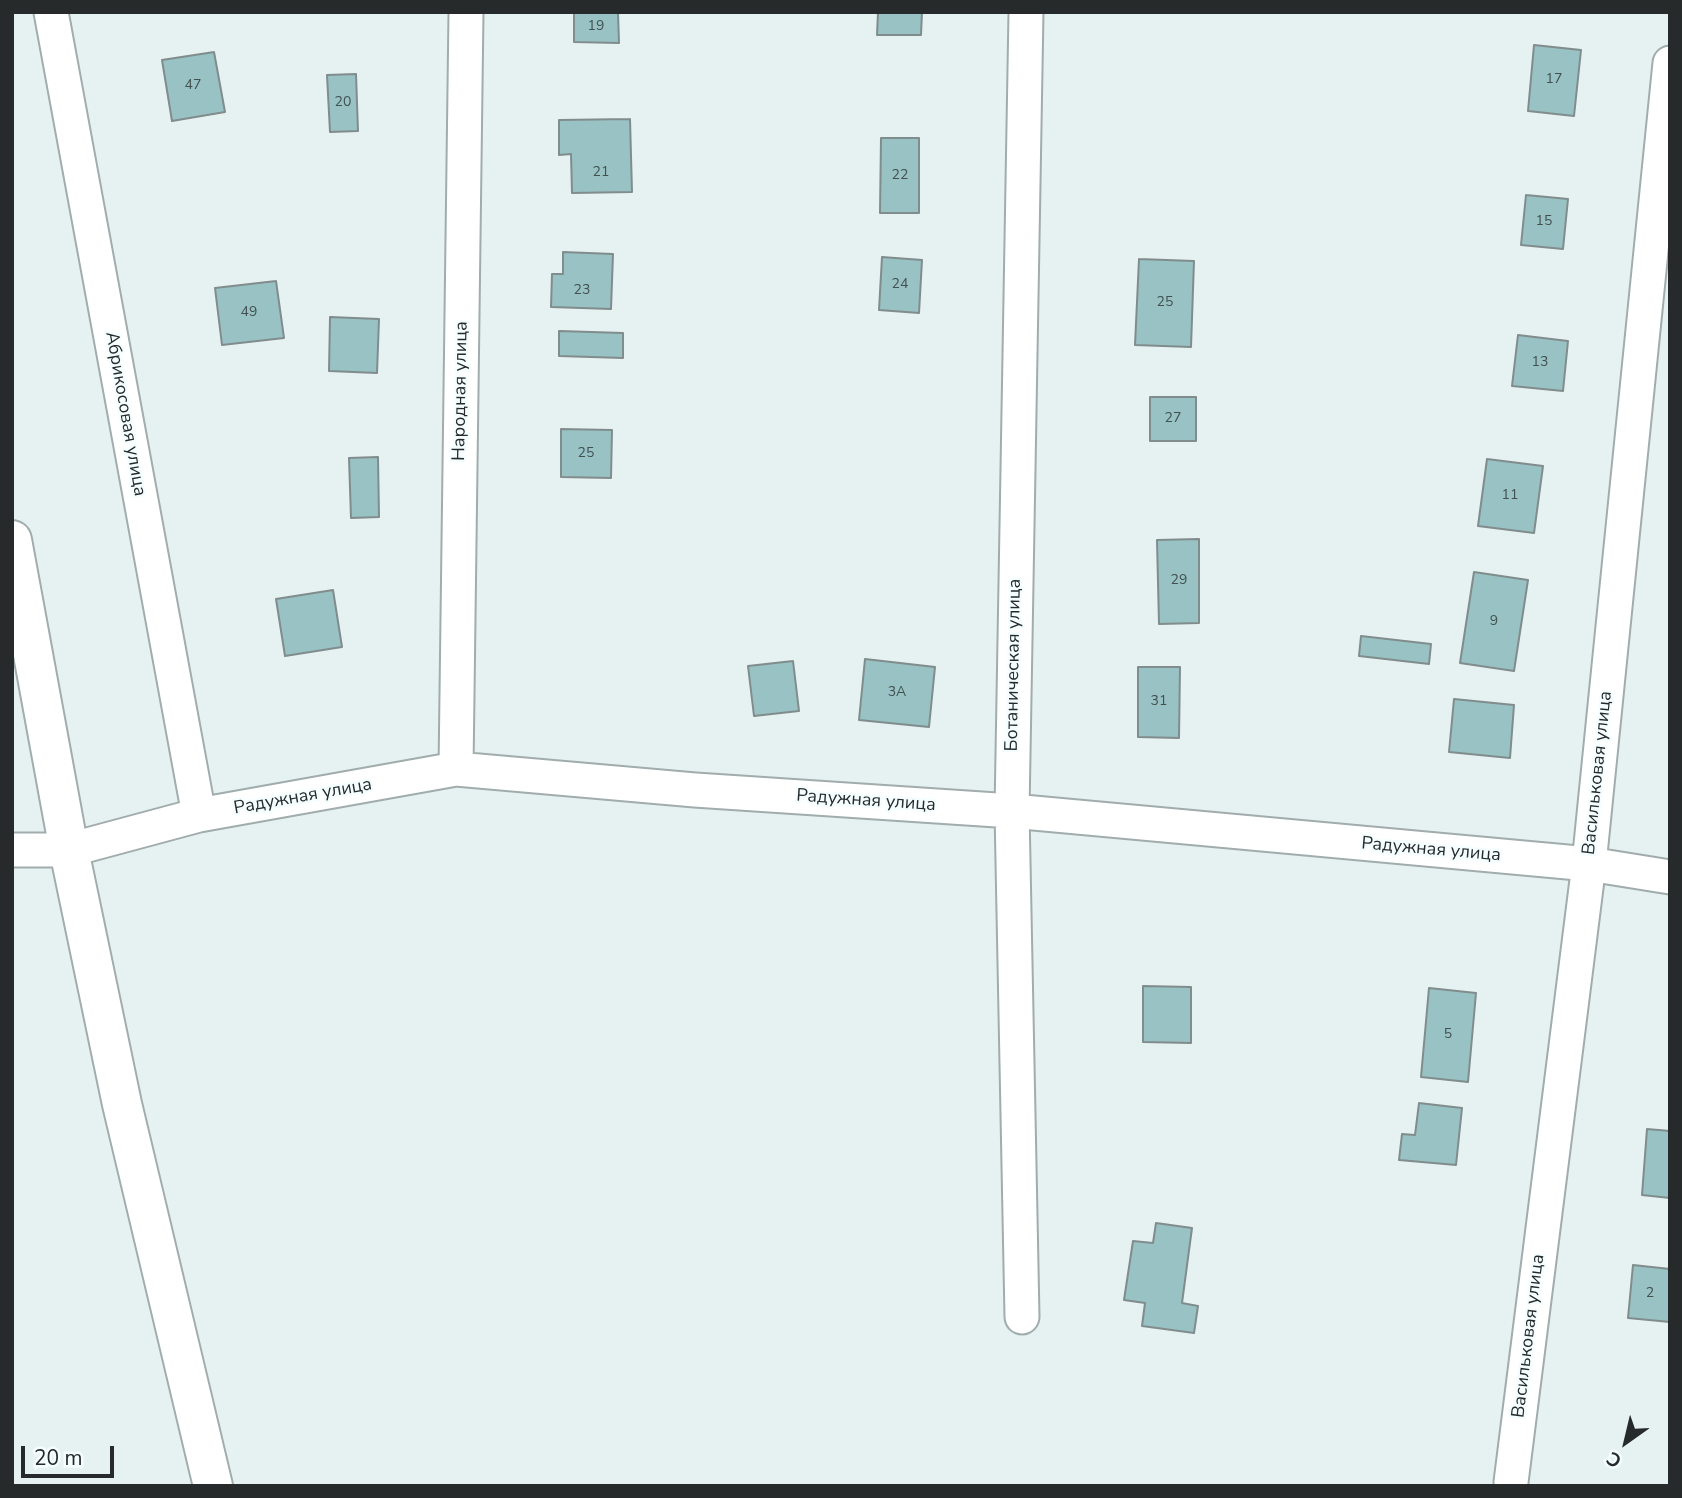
<!DOCTYPE html>
<html>
<head>
<meta charset="utf-8">
<style>
	body { margin:0 }
	#map { position:relative; width:1682px; height:1498px; overflow:hidden; background:#e6f2f2; font-family:"Nunito Sans",sans-serif }
	canvas { display:block }
	.frame { position:absolute; inset:0; border:14px solid #262a2a; pointer-events:none }
	.north { position:absolute; left:1591px; top:1407px; width:70px; height:70px; -webkit-text-stroke:5px #f5feff; paint-order:stroke; rotate:214deg; font-size:19px; font-weight:700; line-height:28px; text-align:center; color:#262a2a }
	.north::after { content:''; display:block; margin:auto; width:24px; height:32px; background:#262a2a; clip-path:polygon(50% 0,100% 100%,50% 72%,0 100%) }
	.scale { position:absolute; left:21px; top:1446px; width:93px; height:32px; box-sizing:border-box; border:4px solid #262a2a; border-top:0; padding-left:9px; font-size:21px; line-height:24px; white-space:nowrap; color:#262a2a; -webkit-text-stroke:5px #f5feff; paint-order:stroke }
</style>
</head>
<body>
<div id="map">
<canvas width="1682" height="1498"></canvas>
<div class="frame"></div>
<div class="north">С</div>
<div class="scale">20 m</div>
</div>
<script>
const ctx = document.querySelector('canvas').getContext('2d');
ctx.lineJoin = 'round';
function paint(path, color) { ctx.fillStyle = color; ctx.fill(path, 'evenodd'); }
const toPath = rows => new Path2D(rows.map(r => 'M' + r).join(''));
function stroke(path, color, width, dash) { ctx.strokeStyle = color; ctx.lineWidth = width; ctx.lineCap = dash ? 'butt' : 'round'; ctx.setLineDash(dash || []); ctx.stroke(path); }
function label(font, color, halo, rows, align = 'center') {
  ctx.font = font + ' "Nunito Sans",sans-serif'; ctx.lineWidth = 5; ctx.setLineDash([]); ctx.textBaseline = 'middle'; ctx.strokeStyle = halo; ctx.fillStyle = color; for (const [text, x, y, turn = 0] of rows) {
    ctx.save(); ctx.translate(x, y); ctx.rotate((+turn || 0) * Math.PI / 180); ctx.textAlign = isNaN(turn) ? turn : align; if (halo) ctx.strokeText(text, 0, 0); ctx.fillText(text, 0, 0); ctx.restore();
  }
}
const building = toPath([
	[574,12,618,12,619,43,574,42,574,12],
	[878,12,922,12,921,35,877,35,878,12],
	[1534,45,1581,50,1574,116,1528,111,1534,45],
	[214,52,225,112,172,121,162,60,214,52],
	[356,74,358,131,330,132,327,75,356,74],
	[630,119,632,192,572,193,571,154,559,155,559,120,630,119],
	[881,138,919,138,919,213,880,213,881,138],
	[1526,195,1568,199,1563,249,1521,245,1526,195],
	[563,252,613,254,611,309,551,307,552,274,563,274,563,252],
	[882,257,922,260,919,313,879,310,882,257],
	[1139,259,1194,261,1191,347,1135,345,1139,259],
	[276,281,284,338,222,345,215,288,276,281],
	[330,317,379,319,377,373,329,371,330,317],
	[559,331,623,333,623,358,559,356,559,331],
	[1518,335,1568,341,1563,391,1512,386,1518,335],
	[1150,397,1196,397,1196,441,1150,441,1150,397],
	[561,429,612,430,611,478,561,477,561,429],
	[378,457,379,517,351,518,349,458,378,457],
	[1487,459,1543,466,1534,533,1478,526,1487,459],
	[1199,539,1199,623,1159,624,1157,540,1199,539],
	[1474,572,1528,580,1514,671,1460,663,1474,572],
	[333,590,342,647,285,656,276,599,333,590],
	[1361,636,1431,644,1429,664,1359,656,1361,636],
	[865,659,935,667,929,727,859,720,865,659],
	[793,661,799,711,754,716,748,666,793,661],
	[1138,667,1180,667,1179,738,1138,737,1138,667],
	[1454,699,1514,705,1510,758,1449,752,1454,699],
	[1143,986,1191,987,1191,1043,1143,1042,1143,986],
	[1429,988,1476,993,1468,1082,1421,1077,1429,988],
	[1419,1103,1462,1108,1456,1165,1399,1160,1402,1134,1415,1135,1419,1103],
	[1647,1129,1670,1131,1670,1198,1642,1195,1647,1129],
	[1156,1223,1192,1228,1182,1303,1198,1306,1194,1333,1142,1326,1145,1303,1124,1300,1133,1241,1153,1243,1156,1223],
	[1633,1265,1670,1269,1670,1322,1628,1318,1633,1265]
]);
const minor = toPath([
	[51,12,199,815],
	[456,769,466,12],
	[12,850,69,850,199,815,456,769,695,790,1012,811,1589,864,1670,877],
	[1022,1317,1012,811,1026,12],
	[1511,1482,1589,864,1670,63]
]);
const tertiary = toPath([
	[12,540,69,850,122,1104,213,1486]
]);
const numberNames = [
	["19",596,27],
	["17",1554,80],
	["47",193,86],
	["20",343,103],
	["21",601,173],
	["22",900,176],
	["15",1544,222],
	["24",900,285],
	["23",582,291],
	["25",1165,303],
	["49",249,313],
	["13",1540,363],
	["27",1173,419],
	["25",586,454],
	["11",1510,496],
	["29",1179,581],
	["9",1494,622],
	["3А",897,693],
	["31",1159,702],
	["5",1448,1035],
	["2",1650,1294]
];
const streetNames = [
	["Народная улица",461,391,-89],
	["Абрикосовая улица",125,414,80],
	["Ботаническая улица",1014,665,-89],
	["Васильковая улица",1598,773,-84],
	["Радужная улица",303,797,-10],
	["Радужная улица",866,801,4],
	["Радужная улица",1431,850,5],
	["Васильковая улица",1529,1336,-83]
];
paint(building, '#98c2c4');
stroke(building, '#818c8c', 2);
stroke(minor, '#a1acac', 37);
stroke(tertiary, '#a1acac', 42);
stroke(minor, '#fff', 33);
stroke(tertiary, '#fff', 38);
label('14px', '#425050', null, numberNames);
label('18px', '#262a2a', '#f5feff', streetNames);
</script>
</body>
</html>
